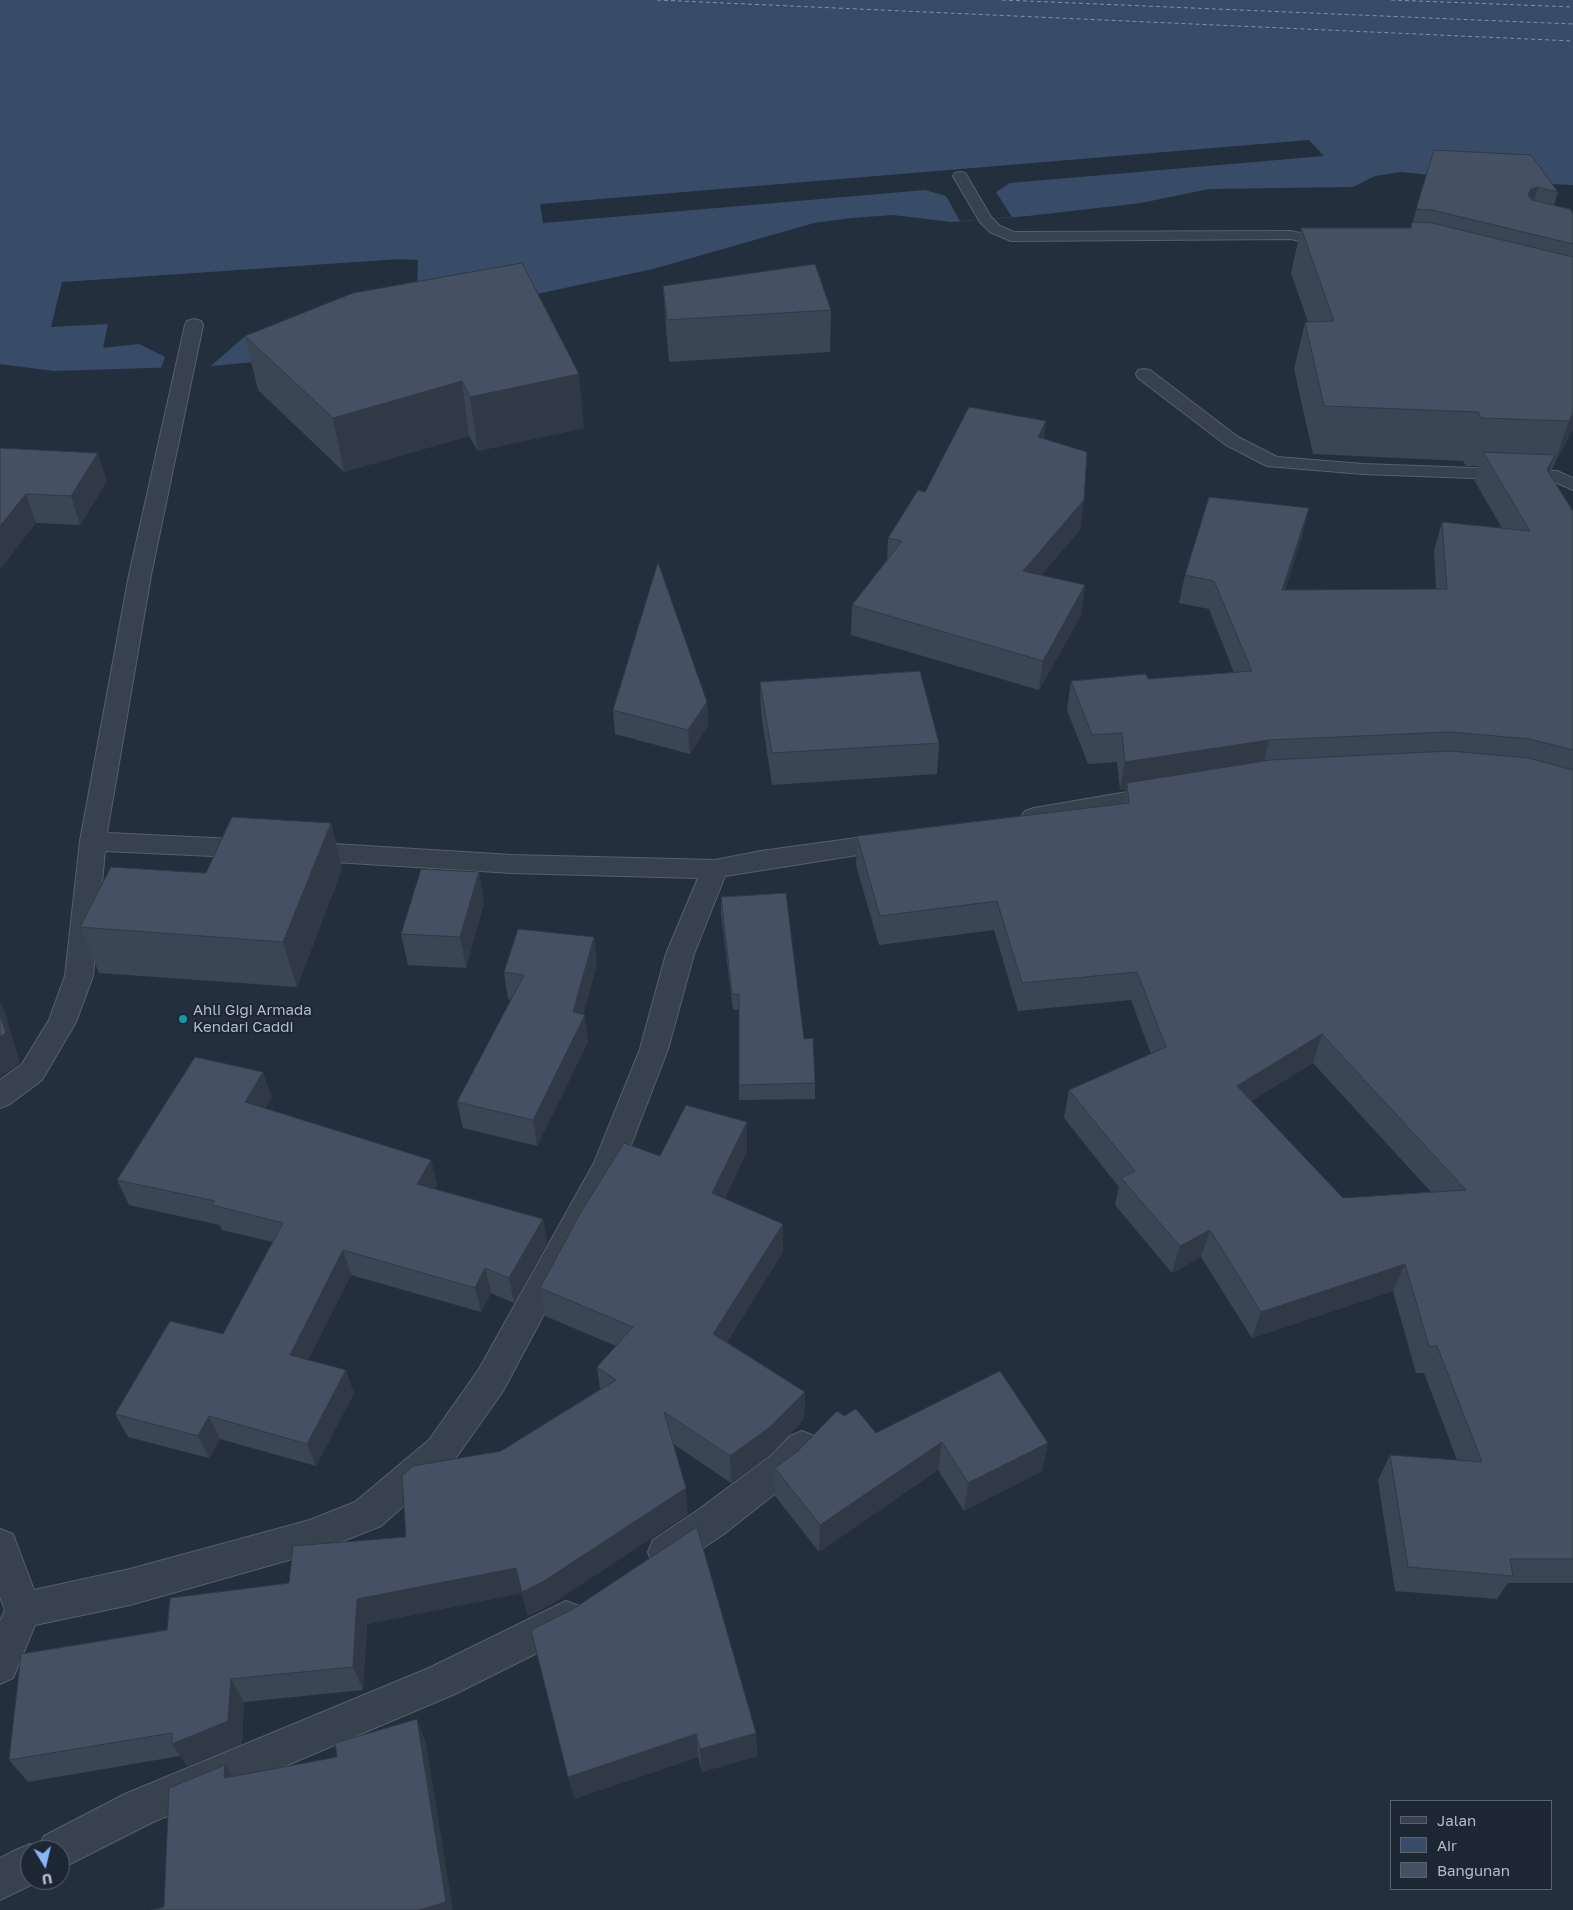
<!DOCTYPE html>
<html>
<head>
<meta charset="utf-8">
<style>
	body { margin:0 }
	#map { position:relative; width:1573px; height:1910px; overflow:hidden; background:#242f3e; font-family:"Golos Text",sans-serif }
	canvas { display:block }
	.legend { position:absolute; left:1390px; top:1800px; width:162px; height:90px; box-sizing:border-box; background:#1d2633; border:1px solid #59626f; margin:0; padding:6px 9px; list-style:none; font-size:15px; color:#b4bcc9 }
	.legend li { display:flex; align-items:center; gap:10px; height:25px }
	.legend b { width:25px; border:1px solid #59626f }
	.north { position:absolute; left:20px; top:1840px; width:50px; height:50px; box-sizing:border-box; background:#1d2633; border:1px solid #59626f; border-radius:50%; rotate:171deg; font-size:14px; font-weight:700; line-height:20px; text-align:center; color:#b4bcc9 }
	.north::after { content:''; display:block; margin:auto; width:18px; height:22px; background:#8ab4f8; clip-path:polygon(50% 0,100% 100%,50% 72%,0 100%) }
</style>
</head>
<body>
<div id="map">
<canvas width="1573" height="1910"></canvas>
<ul class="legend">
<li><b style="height:6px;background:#38414e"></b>Jalan</li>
<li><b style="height:14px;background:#394c67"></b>Air</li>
<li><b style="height:14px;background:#455162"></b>Bangunan</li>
</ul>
<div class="north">U</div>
</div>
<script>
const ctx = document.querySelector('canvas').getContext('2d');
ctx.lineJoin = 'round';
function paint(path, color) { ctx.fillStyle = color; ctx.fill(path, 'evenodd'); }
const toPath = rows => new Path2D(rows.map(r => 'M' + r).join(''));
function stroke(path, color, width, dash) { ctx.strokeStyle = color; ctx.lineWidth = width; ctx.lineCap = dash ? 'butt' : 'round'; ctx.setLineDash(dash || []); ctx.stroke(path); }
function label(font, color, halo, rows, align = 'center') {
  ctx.font = font + ' "Golos Text",sans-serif'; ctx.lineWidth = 4; ctx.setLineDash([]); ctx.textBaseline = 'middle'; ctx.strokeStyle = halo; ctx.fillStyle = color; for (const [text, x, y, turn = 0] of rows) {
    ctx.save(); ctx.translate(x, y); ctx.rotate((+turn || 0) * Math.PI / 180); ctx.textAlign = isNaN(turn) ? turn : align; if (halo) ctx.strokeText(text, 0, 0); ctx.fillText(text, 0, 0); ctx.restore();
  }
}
const water = toPath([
	[0,0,1573,0,1573,185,1503,182,1401,172,1375,176,1353,187,1209,189,1141,203,1028,216,952,222,893,215,851,218,814,223,653,269,518,298,287,359,211,366,54,371,0,364]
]);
const pier = toPath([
	[1309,140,1324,156,1010,183,996,192,1012,217,960,221,946,196,925,190,543,223,540,204],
	[400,259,418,260,417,291,332,330,244,337,211,366,161,368,165,357,139,344,103,348,108,324,51,327,62,282]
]);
const ferry = toPath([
	[657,0,1573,41],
	[1002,0,1573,24],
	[1391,0,1573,7]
]);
const service = toPath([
	[960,172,965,173,967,176,991,217,1000,226,1014,232,1291,231,1335,241,1338,244,1335,247,1330,249,1291,239,1011,241,990,232,980,222,953,176,955,173,960,172],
	[1144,369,1150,370,1238,437,1277,457,1363,464,1557,471,1573,478,1573,490,1553,481,1363,474,1267,466,1226,445,1138,378,1136,374,1138,370,1144,369]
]);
const minor = toPath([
	[194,319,201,321,203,325,151,575,107,833,256,840,265,843,269,849,265,855,256,858,105,851,93,976,76,1022,42,1080,10,1104,0,1108,0,1080,22,1064,49,1020,65,976,80,841,129,575,185,325,187,321,194,319],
	[1162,786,1171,788,1175,794,1171,800,1034,826,1025,823,1021,817,1025,811,1034,808,1162,786],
	[893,833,902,836,906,842,902,848,725,876,694,954,668,1049,623,1166,503,1391,453,1462,381,1526,310,1554,130,1605,35,1625,13,1678,0,1684,0,1621,5,1610,0,1597,0,1529,13,1534,34,1590,130,1569,310,1520,355,1502,429,1440,479,1369,594,1163,640,1049,666,954,698,878,512,873,302,860,293,857,289,851,293,845,302,842,512,855,715,860,761,851,893,833],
	[802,1431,814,1436,819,1447,814,1458,796,1477,724,1534,679,1564,666,1569,653,1564,648,1552,653,1540,698,1510,772,1455,790,1436,802,1431],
	[566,1601,579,1606,584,1619,579,1632,455,1694,153,1822,60,1869,60,1850,30,1850,30,1880,41,1880,0,1900,0,1858,16,1850,30,1844,39,1847,44,1836,125,1794,429,1668,566,1601]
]);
const wall = toPath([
	[1434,150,1558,192,1554,205,1573,213,1573,429,1552,469,1550,469,1548,473,1573,511,1573,1583,1508,1583,1497,1599,1395,1591,1378,1480,1390,1455,1457,1460,1424,1373,1416,1373,1393,1291,1252,1338,1201,1257,1172,1273,1115,1205,1119,1187,1064,1118,1069,1090,1151,1054,1131,1000,1018,1011,994,930,879,945,856,865,857,836,1124,803,1126,790,1120,790,1117,762,1088,764,1067,710,1071,681,1148,679,1234,673,1209,609,1179,603,1185,575,1309,508,1302,536,1285,590,1436,589,1434,550,1442,522,1502,528,1474,480,1478,466,1466,466,1463,461,1313,454,1294,369,1305,322,1308,322,1291,273,1301,228,1411,228],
	[1313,1063,1431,1192,1343,1198,1251,1101],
	[663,286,831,310,830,352,669,362,666,328],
	[353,293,584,428,478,451,469,436,344,472,258,390,245,336],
	[1044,439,1084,500,1080,530,1041,575,1085,585,1081,615,1039,690,851,635,852,605,887,561,888,538,925,492],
	[0,448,107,481,80,525,36,523],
	[760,682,939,743,937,774,772,785,761,713],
	[707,702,708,726,690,754,615,734,613,710],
	[331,823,342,869,297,987,99,973,80,927,206,873],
	[479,872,484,903,466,968,408,965,401,934],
	[721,897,804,1039,815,1083,815,1099,739,1100,739,1010,733,1010,721,914],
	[594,937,597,964,583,1015,588,1042,537,1146,463,1128,457,1102,511,1000,508,999,504,972],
	[272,1098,265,1108,431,1160,437,1185,435,1189,543,1219,547,1243,514,1303,491,1293,481,1312,351,1275,308,1360,354,1393,316,1466,220,1439,209,1458,128,1437,115,1414,223,1334,273,1242,222,1230,220,1225,129,1205,117,1180],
	[747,1122,747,1151,725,1198,783,1252,727,1342,805,1392,804,1419,771,1454,731,1483,672,1443,688,1514,550,1605,528,1616,522,1593,367,1624,363,1690,244,1702,242,1744,187,1766,180,1756,28,1782,9,1760,167,1630,406,1537,501,1451,600,1389,597,1367,616,1346,545,1316,540,1288,660,1156],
	[1000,1371,1042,1471,964,1511,938,1470,819,1552,775,1496,775,1468,844,1416,876,1433],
	[573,1609,756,1733,757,1756,702,1772,698,1757,574,1799]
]);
const shadedWall = toPath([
	[1538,187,1525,232,1528,195,1531,189],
	[579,374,584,428,478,451,470,397],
	[462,381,469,436,344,472,333,418],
	[1573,413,1573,428,1552,469,1569,421],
	[1046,421,1043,449,1038,437],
	[98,453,107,481,80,525,71,496],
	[1555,455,1545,483,1547,470],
	[26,494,36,523,0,570,0,526],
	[1084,500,1080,530,1020,600,1023,571],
	[1309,508,1302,536,1276,618,1282,590],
	[1085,585,1081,615,1039,690,1043,661],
	[707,702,708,726,690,754,688,730],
	[1269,740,1262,769,1127,783,1126,790,1120,790,1125,762],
	[331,823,342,869,297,987,283,942],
	[479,872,484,903,466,968,460,937],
	[594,937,597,964,581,1022,585,1015,588,1042,537,1146,533,1120,573,1012],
	[0,1002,5,1012,20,1063,0,1077],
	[1322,1034,1313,1063,1229,1114,1237,1086],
	[263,1072,272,1098,254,1127,245,1102],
	[747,1122,747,1151,713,1222,712,1193],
	[431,1160,437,1185,423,1209,417,1184],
	[543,1219,547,1243,514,1303,509,1278],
	[783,1224,783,1252,715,1361,713,1334],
	[1210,1230,1201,1257,1172,1273,1180,1246],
	[343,1250,351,1275,299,1378,290,1355],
	[1405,1264,1393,1291,1252,1338,1261,1312],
	[485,1268,491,1293,481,1312,475,1288],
	[346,1370,354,1393,316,1466,307,1444],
	[805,1392,804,1419,771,1454,731,1483,730,1456],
	[209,1416,220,1439,209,1458,198,1436],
	[942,1442,938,1470,819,1552,820,1525],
	[1048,1443,1042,1471,964,1511,968,1483],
	[686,1488,688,1514,550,1605,528,1616,522,1593,367,1624,363,1690,353,1667,357,1599,516,1568],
	[231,1679,244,1702,242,1744,187,1766,172,1744],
	[417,1719,426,1743,453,1910,419,1910],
	[756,1733,757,1756,702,1772,700,1749],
	[696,1734,698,1757,574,1799,568,1777],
	[225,1765,239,1787,224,1778]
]);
const building = toPath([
	[1434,150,1531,155,1558,192,1538,187,1531,189,1528,195,1532,200,1570,209,1573,213,1573,244,1432,210,1416,209,1434,150],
	[1412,222,1432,223,1573,257,1573,413,1569,421,1481,418,1478,412,1324,406,1305,322,1334,321,1301,228,1411,228,1412,222],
	[522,263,579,374,470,397,462,381,333,418,245,336,353,293,522,263],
	[815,264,831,310,667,320,663,286,815,264],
	[969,407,1046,421,1038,437,1087,452,1084,500,1023,571,1085,585,1043,661,852,605,902,541,888,538,918,490,925,492,969,407],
	[0,448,98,453,71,496,26,494,0,526,0,448],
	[1483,452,1555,455,1547,470,1573,511,1573,750,1530,739,1450,732,1269,740,1125,762,1122,733,1092,735,1071,681,1146,674,1148,679,1252,671,1214,581,1185,575,1209,497,1309,508,1282,590,1447,589,1442,522,1530,531,1483,452],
	[658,562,707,702,688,730,613,710,658,562],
	[920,671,939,743,772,753,760,682,920,671],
	[1450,751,1528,758,1573,770,1573,1559,1510,1559,1513,1576,1408,1567,1390,1455,1482,1462,1437,1346,1429,1346,1405,1264,1261,1312,1210,1230,1180,1246,1121,1178,1135,1171,1069,1090,1166,1047,1137,972,1022,983,997,901,880,916,857,836,1129,803,1127,783,1270,760,1450,751],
	[1322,1034,1466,1190,1343,1198,1237,1086,1322,1034],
	[232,817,331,823,283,942,80,927,111,867,206,873,232,817],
	[421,869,479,872,460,937,401,934,421,869],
	[786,893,804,1039,813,1038,815,1083,739,1085,739,994,732,994,721,897,786,893],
	[518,929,594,937,573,1012,585,1015,533,1120,457,1102,524,975,504,972,518,929],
	[0,1014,6,1033,0,1037,0,1014],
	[195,1057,263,1072,245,1102,431,1160,417,1184,543,1219,509,1278,485,1268,475,1288,343,1250,290,1355,346,1370,307,1444,209,1416,198,1436,115,1414,170,1321,223,1334,283,1223,212,1205,215,1201,117,1180,195,1057],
	[686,1105,747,1122,712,1193,783,1224,713,1334,805,1392,770,1427,730,1456,664,1412,686,1488,544,1581,522,1592,516,1568,357,1599,353,1667,231,1679,228,1721,172,1744,172,1733,9,1760,21,1654,167,1630,170,1598,289,1583,293,1546,406,1537,402,1476,413,1466,501,1451,616,1380,597,1367,633,1327,540,1288,581,1212,624,1143,660,1156,686,1105],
	[1000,1371,1048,1443,968,1483,942,1442,820,1525,775,1468,798,1451,837,1411,844,1416,856,1409,876,1433,1000,1371],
	[697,1527,756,1733,700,1749,696,1734,568,1777,531,1630,573,1609,697,1527],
	[417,1719,446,1902,419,1910,151,1910,164,1907,169,1788,225,1765,224,1778,337,1757,335,1743,417,1719]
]);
const markers = [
	[183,1019,5,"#0f9aa8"]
];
const poiNames = [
	["Ahli Gigi Armada",193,1010],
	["Kendari Caddi",193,1027]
];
paint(water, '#394c67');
paint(pier, '#242f3e');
stroke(ferry, '#7c92b1', 1, [4, 3]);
stroke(service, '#565f6c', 2);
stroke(minor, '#565f6c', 2);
paint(service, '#38414e');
paint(minor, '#38414e');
paint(wall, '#3b4654');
paint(shadedWall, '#303945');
paint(building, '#455162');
stroke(building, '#303945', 1);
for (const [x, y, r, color] of markers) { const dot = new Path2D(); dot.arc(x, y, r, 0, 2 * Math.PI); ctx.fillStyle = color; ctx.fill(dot); stroke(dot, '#1d2633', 2); }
label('15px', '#b4bcc9', '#1d2633', poiNames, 'left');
</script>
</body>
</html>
